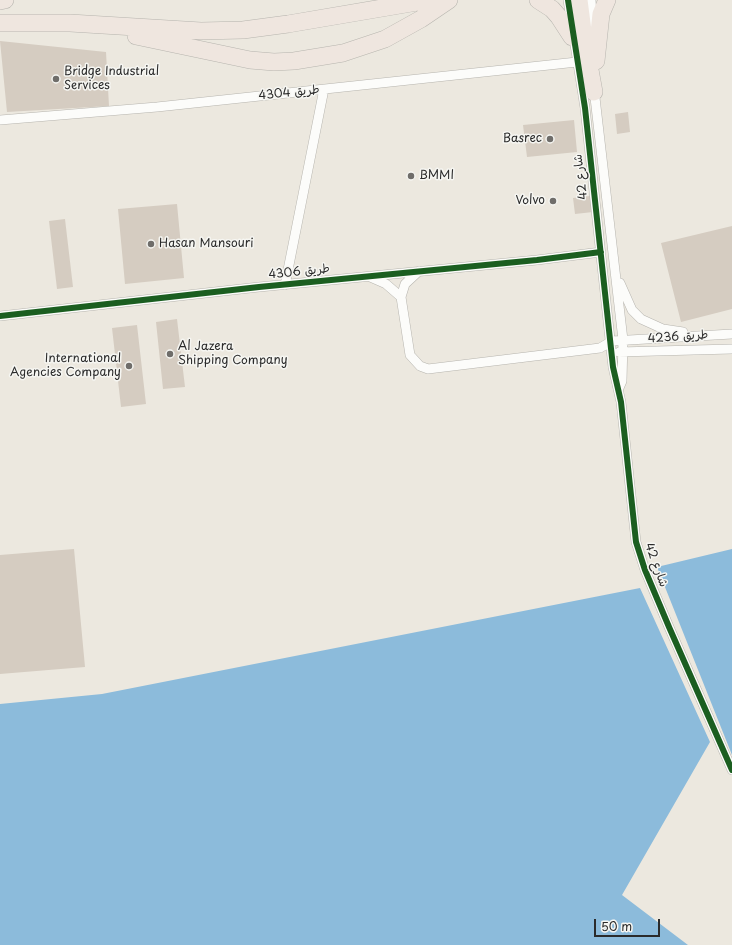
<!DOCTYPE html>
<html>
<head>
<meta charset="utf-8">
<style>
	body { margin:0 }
	#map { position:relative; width:732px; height:945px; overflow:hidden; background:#ece8df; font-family:"Playpen Sans",sans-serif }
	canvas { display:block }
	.scale { position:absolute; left:594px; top:919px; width:66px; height:18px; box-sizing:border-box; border:2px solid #2b2b2b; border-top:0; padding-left:5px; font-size:12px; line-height:14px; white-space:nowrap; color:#2b2b2b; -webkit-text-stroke:3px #f6f6f2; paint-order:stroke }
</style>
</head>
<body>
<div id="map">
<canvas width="732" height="945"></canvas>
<div class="scale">50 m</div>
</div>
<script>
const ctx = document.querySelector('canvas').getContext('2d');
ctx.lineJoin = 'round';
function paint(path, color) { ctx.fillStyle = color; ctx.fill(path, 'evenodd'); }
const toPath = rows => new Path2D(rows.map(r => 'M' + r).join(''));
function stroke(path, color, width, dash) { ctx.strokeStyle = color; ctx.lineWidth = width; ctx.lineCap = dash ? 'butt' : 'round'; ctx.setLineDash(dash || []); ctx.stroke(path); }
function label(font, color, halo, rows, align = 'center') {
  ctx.font = font + ' "Playpen Sans","Playpen Sans Arabic",sans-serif'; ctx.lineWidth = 3; ctx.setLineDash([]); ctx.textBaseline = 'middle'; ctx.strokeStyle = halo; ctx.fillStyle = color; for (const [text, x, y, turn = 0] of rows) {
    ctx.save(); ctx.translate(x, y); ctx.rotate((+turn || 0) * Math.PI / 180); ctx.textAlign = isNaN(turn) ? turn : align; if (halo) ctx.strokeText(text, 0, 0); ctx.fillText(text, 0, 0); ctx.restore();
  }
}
const water = toPath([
	[732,549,732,755,657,567],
	[640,588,710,742,622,895,688,945,0,945,0,704,102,694]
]);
const building = toPath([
	[0,41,106,52,109,106,7,112],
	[628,112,630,132,617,134,615,114],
	[574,120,577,152,527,157,523,125],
	[590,196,593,212,575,214,573,198],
	[177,204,184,278,125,284,118,209],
	[65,219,73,287,57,289,49,221],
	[732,226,732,309,681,322,661,243],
	[177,319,185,387,163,389,156,322],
	[137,325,146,404,121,407,112,328],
	[74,549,85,667,0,674,0,555]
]);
const street = toPath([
	[568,0,585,108,613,367,621,402,636,542,645,570,669,627,732,770],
	[591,0,593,29],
	[594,89,623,340,622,381,619,388],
	[0,120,157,107,577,62],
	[419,271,405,284,401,297,410,355,420,366,428,369,600,348,612,341,732,334],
	[370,277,386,284,401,297],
	[620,283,632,310,641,319,663,329,683,332],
	[285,285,324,89],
	[0,316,259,287,537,260,601,252],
	[619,352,732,349]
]);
const highway = toPath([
	[538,0,552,9,559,17,572,37],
	[579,0,583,31,594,92],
	[0,1,5,0],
	[0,23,70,23,201,31,243,30,288,24,429,0],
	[136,36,250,60,274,62,294,61,343,53,385,39,421,19,449,0],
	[596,61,601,14,607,0]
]);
const cycleway = toPath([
	[568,0,585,108,613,367,621,402,636,542,645,570,669,627,732,770],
	[0,316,259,287,537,260,601,252]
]);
const markers = [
	[56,79,4,"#6f6d6a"],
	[550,139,4,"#6f6d6a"],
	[411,176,4,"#6f6d6a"],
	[553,201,4,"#6f6d6a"],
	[151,244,4,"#6f6d6a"],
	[170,354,4,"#6f6d6a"],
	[129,366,4,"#6f6d6a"]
];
const poiNames = [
	["Bridge Industrial",64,72],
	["Services",64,86],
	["Basrec",542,139,"right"],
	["BMMI",419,176],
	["Volvo",545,201,"right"],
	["Hasan Mansouri",159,244],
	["Al Jazera",178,347],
	["Shipping Company",178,361],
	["International",121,359,"right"],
	["Agencies Company",121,373,"right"]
];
const streetNames = [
	["طريق 4304",289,93,-6],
	["شارع 42",581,177,-97],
	["طريق 4306",299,272,-6],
	["طريق 4236",678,337,-4],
	["شارع 42",656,565,70]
];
paint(water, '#8cbbdb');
paint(building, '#d5ccc1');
stroke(street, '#b6b4ae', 10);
stroke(highway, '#b6b4ae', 18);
stroke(street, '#fcfcfa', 9);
stroke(highway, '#efe6df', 17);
stroke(cycleway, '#1b5e20', 6);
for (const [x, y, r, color] of markers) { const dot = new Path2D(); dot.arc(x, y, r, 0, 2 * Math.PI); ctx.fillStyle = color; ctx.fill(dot); stroke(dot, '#f6f6f2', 1.5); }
label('12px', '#2b2b2b', '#f6f6f2', poiNames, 'left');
label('12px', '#2b2b2b', '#f6f6f2', streetNames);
</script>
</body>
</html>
